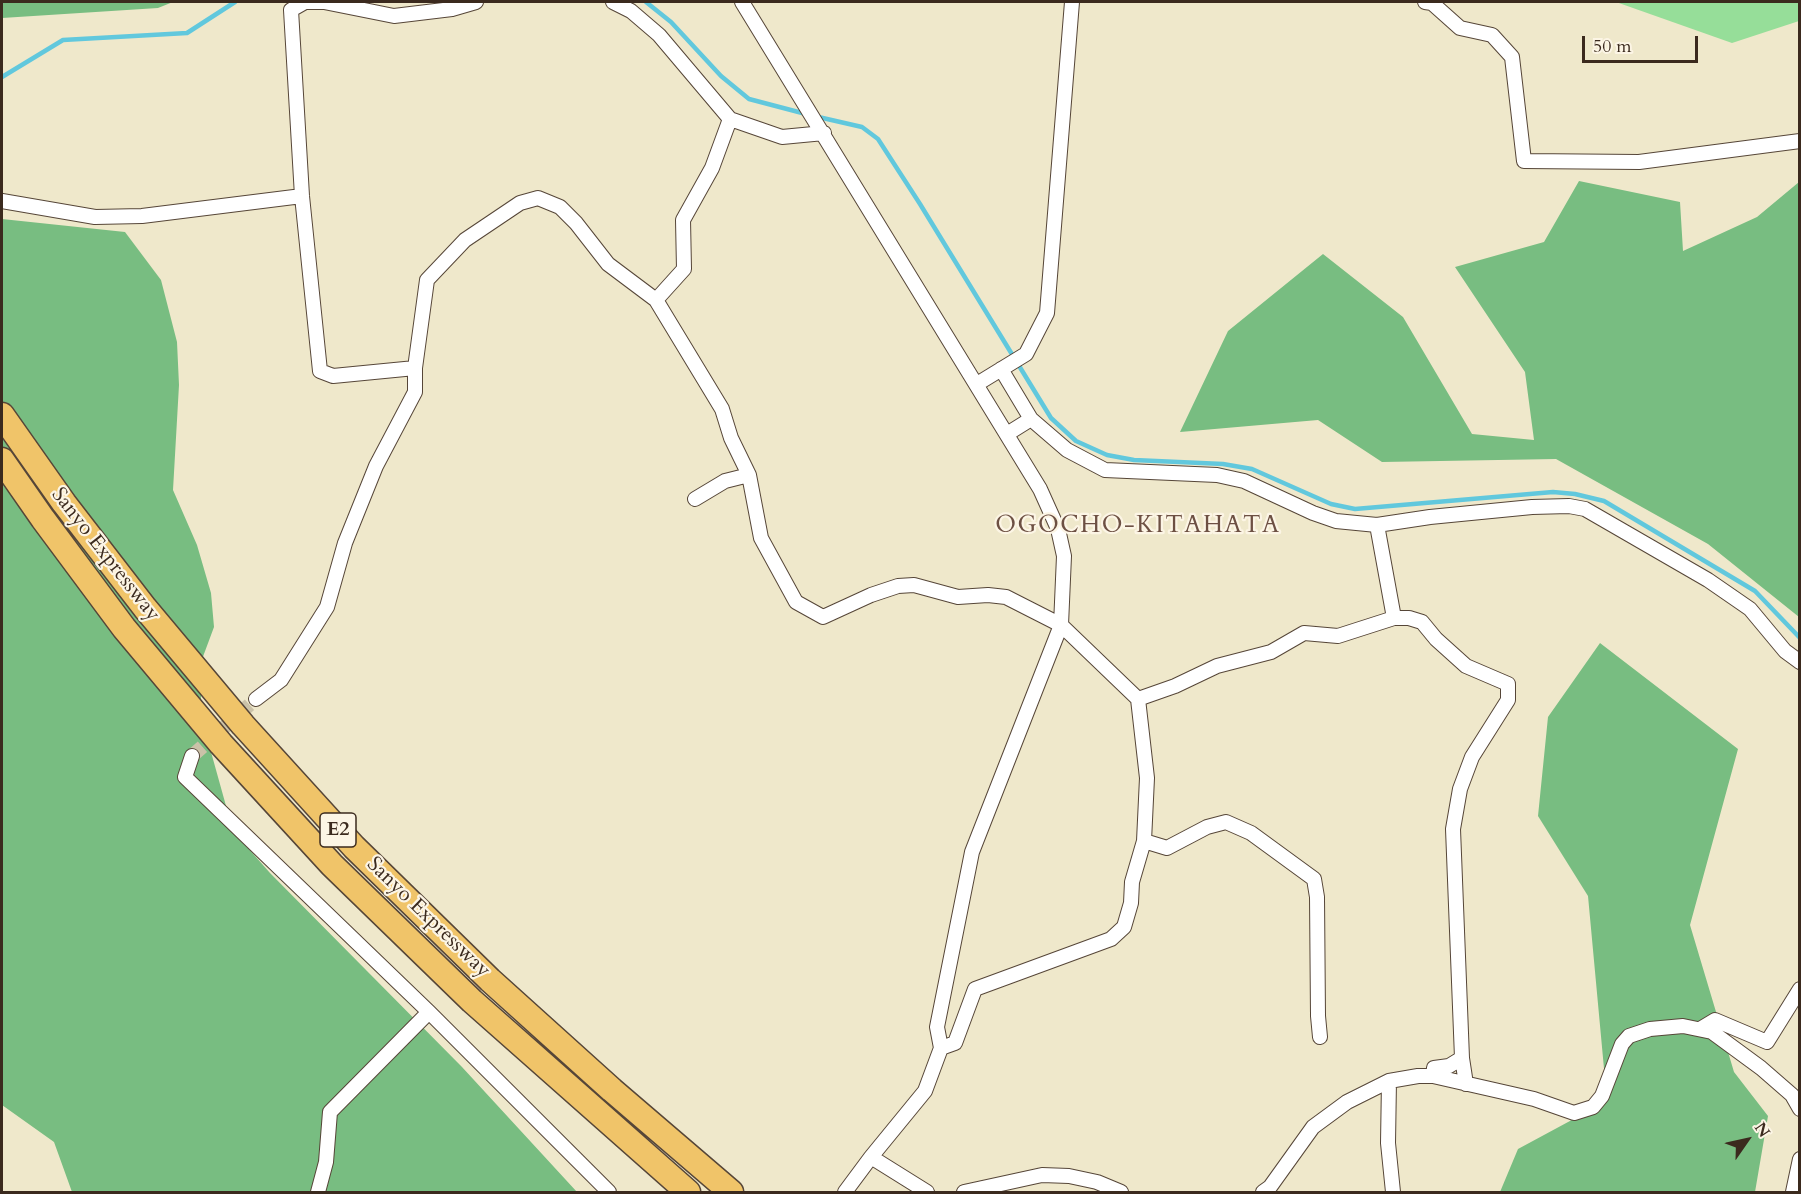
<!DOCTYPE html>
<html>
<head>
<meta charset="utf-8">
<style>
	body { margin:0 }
	#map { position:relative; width:1801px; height:1194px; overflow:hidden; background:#efe8cb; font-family:Cardo,serif }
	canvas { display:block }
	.frame { position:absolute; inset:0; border:3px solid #3b2a1e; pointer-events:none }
	.north { position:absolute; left:1717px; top:1110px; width:60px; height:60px; -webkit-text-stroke:4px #fcf5e5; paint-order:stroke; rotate:56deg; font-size:16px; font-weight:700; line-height:24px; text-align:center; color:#3b2a1e }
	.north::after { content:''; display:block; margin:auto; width:21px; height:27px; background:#3b2a1e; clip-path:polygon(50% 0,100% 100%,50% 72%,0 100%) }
	.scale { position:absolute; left:1582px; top:36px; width:116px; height:27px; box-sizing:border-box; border:3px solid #3b2a1e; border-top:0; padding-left:8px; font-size:18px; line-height:21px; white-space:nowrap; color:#3b2a1e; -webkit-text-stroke:4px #fcf5e5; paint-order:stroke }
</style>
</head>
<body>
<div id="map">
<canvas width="1801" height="1194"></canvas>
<div class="frame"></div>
<div class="north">N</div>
<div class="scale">50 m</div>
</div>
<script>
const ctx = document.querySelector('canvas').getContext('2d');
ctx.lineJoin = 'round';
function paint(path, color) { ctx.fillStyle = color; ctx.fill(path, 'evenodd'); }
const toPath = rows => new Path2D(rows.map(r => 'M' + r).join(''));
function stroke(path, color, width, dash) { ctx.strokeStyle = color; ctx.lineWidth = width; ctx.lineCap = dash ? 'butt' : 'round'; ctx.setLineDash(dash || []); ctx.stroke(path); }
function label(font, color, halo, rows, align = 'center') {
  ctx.font = font + ' Cardo,serif'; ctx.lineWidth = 4.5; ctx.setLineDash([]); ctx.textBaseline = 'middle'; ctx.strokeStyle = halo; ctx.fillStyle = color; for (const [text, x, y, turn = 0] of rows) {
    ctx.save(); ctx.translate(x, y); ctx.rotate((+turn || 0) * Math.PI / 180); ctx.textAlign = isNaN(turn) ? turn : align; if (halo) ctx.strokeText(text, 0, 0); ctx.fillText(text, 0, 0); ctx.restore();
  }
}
const green = toPath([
	[1616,2,1799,2,1799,21,1732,43]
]);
const forest = toPath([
	[2,2,173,2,158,8,2,18],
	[1579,181,1680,202,1683,251,1757,217,1799,182,1799,617,1708,544,1556,459,1382,462,1318,420,1180,432,1228,331,1323,254,1403,317,1472,434,1534,440,1525,372,1455,267,1544,242],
	[2,219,125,232,161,280,177,342,179,385,173,490,197,545,211,593,214,627,201,662,201,716,233,831,270,873,462,1067,577,1192,72,1192,54,1142,2,1105],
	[1600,643,1738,749,1690,925,1734,1072,1768,1116,1755,1192,1500,1192,1518,1149,1607,1101,1588,896,1538,816,1548,717]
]);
const stream = toPath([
	[646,2,671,22,721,76,749,99,806,114],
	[2,77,63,40,187,33,235,2],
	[814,116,862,127,878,139,920,204,1051,418,1076,441,1107,455,1134,460,1223,464,1252,469,1331,504,1355,509,1553,492,1575,494,1604,501,1755,591,1800,638]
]);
const minorTunnel = toPath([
	[192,756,256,699]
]);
const minor = toPath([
	[613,2,631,11,659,35,730,119,782,137,824,133],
	[742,2,1040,489,1058,529,1064,556,1061,625,972,852,937,1027,941,1048,925,1091,871,1157,845,1192],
	[1425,2,1432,3,1460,28,1492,35,1512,57,1524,161,1639,162,1800,141],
	[2,201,95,217,142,216,302,196],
	[656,300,684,269,683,220,712,168,730,119],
	[415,368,333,376,320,371,302,196,291,10,305,2,324,2,394,16,452,9,476,2],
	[1001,369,1031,419,1067,450,1105,470,1217,475,1244,481,1313,513,1336,521,1377,525,1430,517,1532,507,1569,506,1585,509,1708,580,1750,609,1785,651,1800,662],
	[977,384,1026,354,1047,313,1072,2],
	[1007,434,1031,419],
	[749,475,761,538,796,602,823,617,871,595,898,586,914,585,958,597,988,595,1006,597,1061,625,1138,699,1175,686,1217,666,1271,652,1304,633,1338,636,1394,618,1409,618,1422,622,1436,639,1466,666,1508,684,1508,700,1472,757,1460,789,1453,829,1462,1058,1466,1084],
	[1377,525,1394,618],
	[256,699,281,680,327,607,345,543,376,466,415,392,415,368,427,280,465,240,520,203,538,198,560,207,576,223,608,264,656,300,722,409,731,438,749,475,725,481,695,499],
	[192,756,185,777,429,1012,609,1192],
	[1144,841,1167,848,1207,827,1226,822,1251,833,1314,879,1317,897,1318,1016,1320,1037],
	[1700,1029,1715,1020,1767,1042,1800,989],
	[941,1048,955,1043,975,989,1111,939,1124,927,1131,903,1132,882,1144,841,1147,778,1138,699],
	[1433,1076,1434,1068,1449,1066,1462,1058],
	[1389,1081,1388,1143,1393,1192],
	[871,1157,927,1192],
	[318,1192,326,1162,330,1112,429,1012],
	[964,1192,1042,1175,1069,1176,1097,1182,1121,1192],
	[1263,1192,1270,1187,1313,1127,1347,1102,1389,1081,1418,1076,1433,1076,1534,1099,1574,1113,1593,1107,1602,1096,1622,1044,1629,1036,1650,1029,1683,1026,1712,1032,1761,1068,1792,1095,1800,1109],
	[1793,1192,1800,1159]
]);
const motorway = toPath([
	[2,415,64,503,145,608,243,725,354,847,490,980,612,1090,731,1192],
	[2,460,43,519,124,628,221,744,332,865,472,1001,688,1192]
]);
const shields = [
	[338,830,36]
];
const shieldNames = [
	["E2",338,830]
];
const streetNames = [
	["Sanyo Expressway",105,555,52],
	["Sanyo Expressway",428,918,44]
];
const quarterNames = [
	["OGOCHO-KITAHATA",1138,526]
];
paint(green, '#96de99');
paint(forest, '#78bd81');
stroke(stream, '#61c8dd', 4.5);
stroke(minorTunnel, '#cbc2a8', 14, [14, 7]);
stroke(minor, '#564638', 16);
stroke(motorway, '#564638', 27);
stroke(minor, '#fff', 14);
stroke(motorway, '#f0c469', 24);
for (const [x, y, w] of shields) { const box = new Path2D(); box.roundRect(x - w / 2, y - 17, w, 34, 4.5); ctx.fillStyle = '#fcf5e5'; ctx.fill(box); stroke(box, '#3b2a1e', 1.5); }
label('bold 20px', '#3b2a1e', null, shieldNames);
label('21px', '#3b2a1e', '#fcf5e5', streetNames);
ctx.letterSpacing = '1.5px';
label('24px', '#6d5043', '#fcf5e5', quarterNames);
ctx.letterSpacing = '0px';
</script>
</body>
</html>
